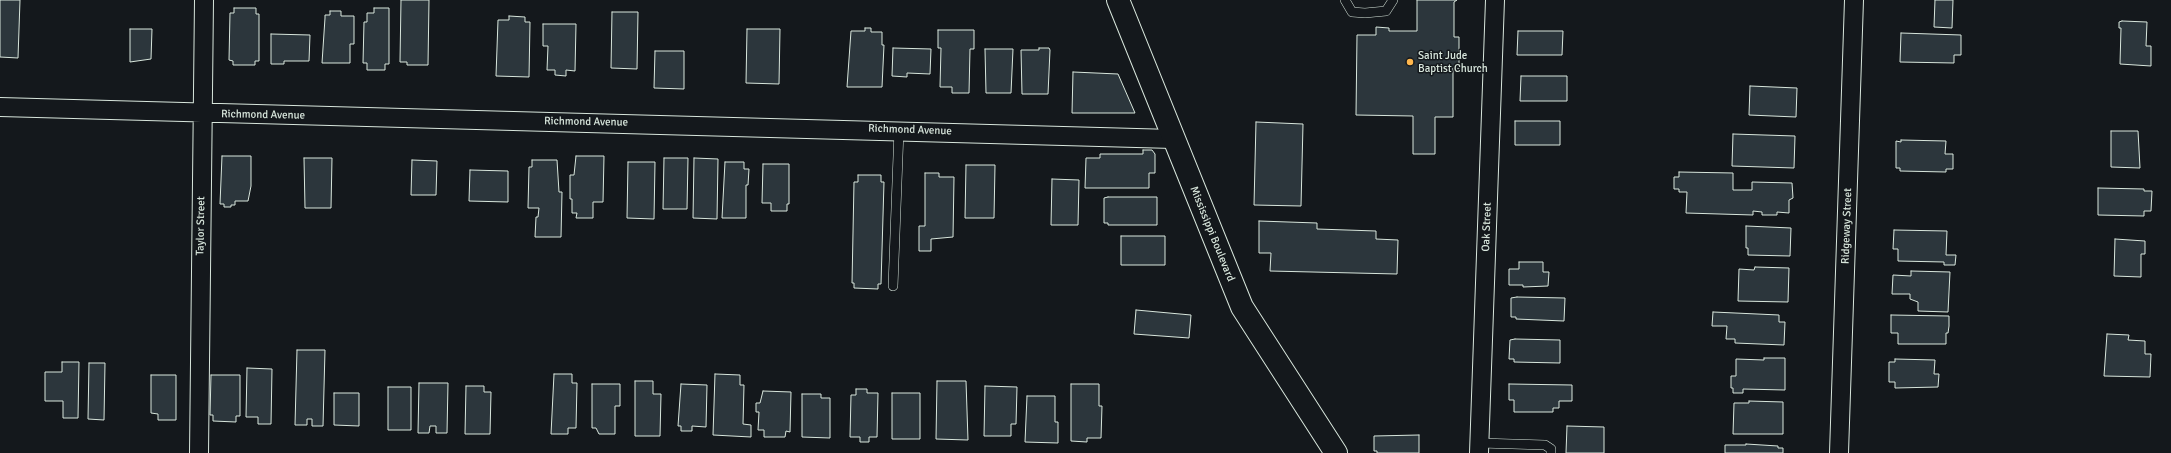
<!DOCTYPE html>
<html>
<head>
<meta charset="utf-8">
<style>
	body { margin:0 }
	canvas { display:block; background:#14181c }
</style>
</head>
<body>
<canvas width="2171" height="453"></canvas>
<script>
const ctx = document.querySelector('canvas').getContext('2d');
ctx.lineJoin = 'round';
function paint(path, color) { ctx.fillStyle = color; ctx.fill(path, 'evenodd'); }
const toPath = rows => new Path2D(rows.map(r => 'M' + r).join(''));
function stroke(path, color, width, dash) { ctx.strokeStyle = color; ctx.lineWidth = width; ctx.lineCap = dash ? 'butt' : 'round'; ctx.setLineDash(dash || []); ctx.stroke(path); }
function label(font, color, halo, rows, align = 'center') {
  ctx.font = font + ' Signika,sans-serif'; ctx.lineWidth = 3; ctx.setLineDash([]); ctx.textBaseline = 'middle'; ctx.strokeStyle = halo; ctx.fillStyle = color; for (const [text, x, y, turn = 0] of rows) {
    ctx.save(); ctx.translate(x, y); ctx.rotate((+turn || 0) * Math.PI / 180); ctx.textAlign = isNaN(turn) ? turn : align; if (halo) ctx.strokeText(text, 0, 0); ctx.fillText(text, 0, 0); ctx.restore();
  }
}
const building = toPath([
	[0,0,20,0,18,58,0,57,0,0],
	[401,0,429,0,428,65,407,65,407,62,400,62,401,0],
	[1417,0,1457,0,1454,2,1454,37,1459,37,1459,69,1453,68,1453,117,1435,117,1435,154,1413,154,1413,116,1356,115,1357,35,1376,35,1376,27,1389,28,1389,31,1417,31,1417,0],
	[1935,0,1953,0,1952,28,1934,27,1935,0],
	[234,8,256,8,256,14,259,14,259,61,255,61,255,65,233,65,233,61,229,60,230,13,234,13,234,8],
	[374,8,389,8,389,64,385,64,385,70,367,70,367,63,363,63,364,22,367,22,367,13,374,13,374,8],
	[330,11,341,11,341,16,354,16,354,44,350,44,350,63,322,63,325,18,325,15,330,15,330,11],
	[612,12,638,12,637,69,611,68,612,12],
	[509,16,525,17,525,22,530,22,529,77,496,76,498,20,509,20,509,16],
	[2122,21,2147,22,2146,46,2151,46,2151,66,2120,64,2121,28,2119,28,2119,22,2122,21],
	[543,24,576,24,575,71,566,70,566,76,555,75,555,70,547,70,548,46,543,46,543,24],
	[865,28,871,28,871,32,882,32,882,45,884,45,882,87,847,87,851,31,865,31,865,28],
	[130,29,152,29,151,59,130,62,130,29],
	[747,29,780,29,779,84,746,83,747,29],
	[938,30,974,30,974,49,970,49,969,93,952,93,952,87,940,87,941,48,938,48,938,30],
	[1518,31,1563,31,1562,55,1517,55,1518,31],
	[1901,33,1961,35,1961,55,1954,55,1954,63,1900,62,1901,33],
	[271,34,310,35,309,61,284,61,284,64,271,64,271,34],
	[893,48,931,49,930,74,907,73,907,77,892,76,893,48],
	[1039,48,1049,48,1050,50,1048,94,1022,94,1021,50,1039,50,1039,48],
	[985,49,1013,49,1011,93,986,93,985,49],
	[655,51,684,51,684,89,654,88,655,51],
	[1073,72,1118,74,1135,113,1072,113,1073,72],
	[1521,76,1567,76,1567,101,1520,101,1521,76],
	[1750,86,1797,88,1796,117,1749,115,1750,86],
	[1515,121,1560,121,1560,145,1515,145,1515,121],
	[1256,122,1303,124,1301,206,1254,205,1256,122],
	[2111,131,2138,131,2140,168,2111,167,2111,131],
	[1733,134,1795,136,1794,168,1732,166,1733,134],
	[1901,140,1946,141,1945,154,1953,154,1953,169,1946,169,1946,172,1900,171,1900,168,1896,168,1896,141,1901,142,1901,140],
	[1143,150,1152,150,1155,154,1155,173,1149,173,1149,188,1085,188,1086,158,1100,158,1100,154,1143,154,1143,150],
	[222,156,251,156,251,186,248,201,235,201,235,205,231,205,231,207,224,207,224,204,220,204,222,156],
	[576,156,604,156,603,202,593,202,593,218,576,218,577,213,572,213,572,199,570,199,570,175,574,175,576,156],
	[304,158,332,158,331,208,305,208,304,158],
	[664,158,688,158,687,209,663,209,664,158],
	[694,158,718,159,717,219,693,218,694,158],
	[412,160,437,161,436,195,411,195,412,160],
	[532,160,557,160,559,192,562,192,561,237,535,237,536,217,538,217,539,208,528,208,529,167,532,167,532,160],
	[628,162,655,162,654,219,627,218,628,162],
	[725,162,744,162,744,169,749,169,748,185,746,185,746,218,722,218,725,162],
	[763,164,789,164,789,204,787,204,787,211,771,211,771,203,762,203,763,164],
	[966,165,995,165,994,218,965,218,966,165],
	[470,170,508,171,508,202,469,201,470,170],
	[1679,172,1733,173,1733,190,1752,190,1752,182,1792,183,1793,198,1789,200,1789,213,1777,212,1777,215,1762,215,1762,212,1753,211,1753,215,1686,213,1687,192,1679,192,1679,189,1674,189,1674,177,1679,177,1679,172],
	[925,173,939,173,939,177,954,177,953,237,931,239,931,251,919,251,919,226,925,226,925,173],
	[858,175,881,175,881,182,884,182,881,284,878,284,878,289,854,288,854,283,852,283,854,182,858,182,858,175],
	[1052,179,1079,180,1078,225,1051,225,1052,179],
	[2098,188,2144,189,2144,191,2152,191,2151,211,2144,211,2144,216,2098,215,2098,188],
	[1108,197,1157,197,1157,225,1108,225,1108,223,1104,223,1104,198,1108,197],
	[1259,221,1317,223,1317,229,1376,231,1376,239,1398,240,1397,274,1270,271,1271,253,1259,253,1259,221],
	[1746,226,1791,228,1790,256,1748,255,1748,248,1746,248,1746,226],
	[1894,230,1947,231,1946,255,1956,255,1955,265,1944,265,1944,262,1898,261,1898,249,1893,249,1894,230],
	[1121,236,1165,236,1165,265,1121,265,1121,236],
	[2115,239,2145,241,2145,254,2141,254,2141,277,2114,276,2115,239],
	[1519,262,1543,262,1543,272,1549,272,1548,286,1523,287,1523,285,1509,285,1509,269,1519,269,1519,262],
	[1755,267,1789,268,1788,302,1738,301,1739,269,1754,270,1755,267],
	[1911,271,1950,272,1948,312,1918,311,1918,302,1910,299,1910,294,1892,294,1893,275,1911,276,1911,271],
	[1517,297,1565,298,1564,321,1516,319,1516,317,1511,317,1511,298,1517,297],
	[1136,310,1191,315,1189,338,1134,334,1136,310],
	[1713,312,1779,315,1779,322,1785,322,1784,345,1735,343,1735,339,1726,339,1727,326,1712,326,1713,312],
	[1891,315,1949,316,1949,326,1948,333,1946,333,1946,344,1898,344,1898,333,1891,333,1891,315],
	[2107,334,2129,335,2128,340,2145,341,2145,354,2151,354,2150,377,2104,376,2107,334],
	[1515,339,1560,340,1560,363,1514,362,1514,359,1509,359,1510,340,1515,339],
	[297,350,325,350,323,426,312,426,312,419,307,419,307,425,295,425,297,350],
	[1764,358,1785,358,1785,390,1743,389,1743,393,1733,393,1733,388,1731,388,1731,376,1736,376,1736,359,1764,360,1764,358],
	[1895,359,1935,360,1934,374,1939,374,1938,387,1895,388,1895,382,1889,382,1889,362,1895,362,1895,359],
	[62,362,79,362,78,418,63,418,63,401,45,401,45,372,62,372,62,362],
	[89,363,105,363,104,420,88,419,89,363],
	[247,368,272,369,271,424,258,424,258,417,246,417,247,368],
	[554,374,572,374,572,383,577,383,576,428,568,428,568,434,551,434,554,374],
	[715,374,740,375,740,385,744,385,743,424,751,425,751,437,713,435,715,374],
	[151,375,176,375,176,420,158,420,158,414,151,413,151,375],
	[211,375,240,375,240,416,236,416,236,422,213,421,213,415,210,415,211,375],
	[635,381,653,381,653,394,661,394,660,436,635,436,635,381],
	[937,381,966,381,968,440,936,439,937,381],
	[419,383,448,383,447,433,436,433,436,426,430,426,429,433,418,433,419,383],
	[592,384,620,384,620,406,615,406,615,434,599,434,596,428,592,428,592,384],
	[681,384,707,385,706,427,692,426,692,431,681,431,681,426,678,426,681,384],
	[1071,384,1099,384,1099,406,1102,406,1101,438,1087,438,1087,442,1071,441,1071,384],
	[1509,384,1572,385,1572,401,1559,401,1559,408,1553,408,1553,412,1514,412,1514,400,1509,400,1509,384],
	[466,386,484,386,484,392,491,392,490,434,465,434,466,386],
	[985,386,1017,387,1016,424,1011,424,1011,436,984,436,985,386],
	[388,387,411,387,411,430,388,430,388,387],
	[856,389,867,389,867,393,878,393,877,437,869,437,869,442,860,442,860,437,850,437,851,395,856,395,856,389],
	[763,391,791,392,790,432,786,431,785,437,764,437,764,430,758,430,759,412,756,412,756,403,760,403,763,391],
	[334,393,359,393,359,426,334,425,334,393],
	[892,393,920,393,920,439,892,439,892,393],
	[802,394,821,394,821,398,830,398,830,438,802,437,802,394],
	[1027,396,1055,396,1055,422,1058,422,1058,443,1025,442,1027,396],
	[1749,401,1783,402,1783,434,1733,434,1734,403,1749,403,1749,401],
	[1567,426,1604,427,1604,453,1566,453,1567,426],
	[1419,435,1419,453,1377,453,1377,451,1374,451,1374,436,1419,435],
	[1746,444,1778,446,1778,448,1783,448,1783,453,1725,453,1725,445,1746,445,1746,444]
]);
const service = toPath([
	[1345,0,1352,12,1365,13,1386,11,1393,0],
	[893,286,899,130],
	[1480,443,1545,445,1551,449,1551,453]
]);
const minor = toPath([
	[0,107,1173,139],
	[199,453,204,0],
	[1479,453,1495,0],
	[1839,453,1854,0]
]);
const secondary = toPath([
	[1118,0,1242,307,1336,453]
]);
const markers = [
	[1410,62,4,"#ffb74d"]
];
const poiNames = [
	["Saint Jude",1418,56],
	["Baptist Church",1418,69]
];
const streetNames = [
	["Richmond Avenue",263,115,1],
	["Richmond Avenue",586,122,1],
	["Richmond Avenue",910,130,2],
	["Taylor Street",201,226,-89],
	["Ridgeway Street",1847,226,-88],
	["Oak Street",1487,227,-88],
	["Mississippi Boulevard",1212,234,68]
];
paint(building, '#2c363c');
stroke(building, '#d8e6dc', 1);
stroke(service, '#d8e6dc', 10);
stroke(minor, '#d8e6dc', 20);
stroke(secondary, '#d8e6dc', 24);
stroke(service, '#14181c', 9);
stroke(minor, '#14181c', 18);
stroke(secondary, '#14181c', 22);
for (const [x, y, r, color] of markers) { const dot = new Path2D(); dot.arc(x, y, r, 0, 2 * Math.PI); ctx.fillStyle = color; ctx.fill(dot); stroke(dot, '#14181c', 1.5); }
label('11px', '#d8e6dc', '#14181c', poiNames, 'left');
label('11px', '#d8e6dc', '#14181c', streetNames);
</script>
</body>
</html>
